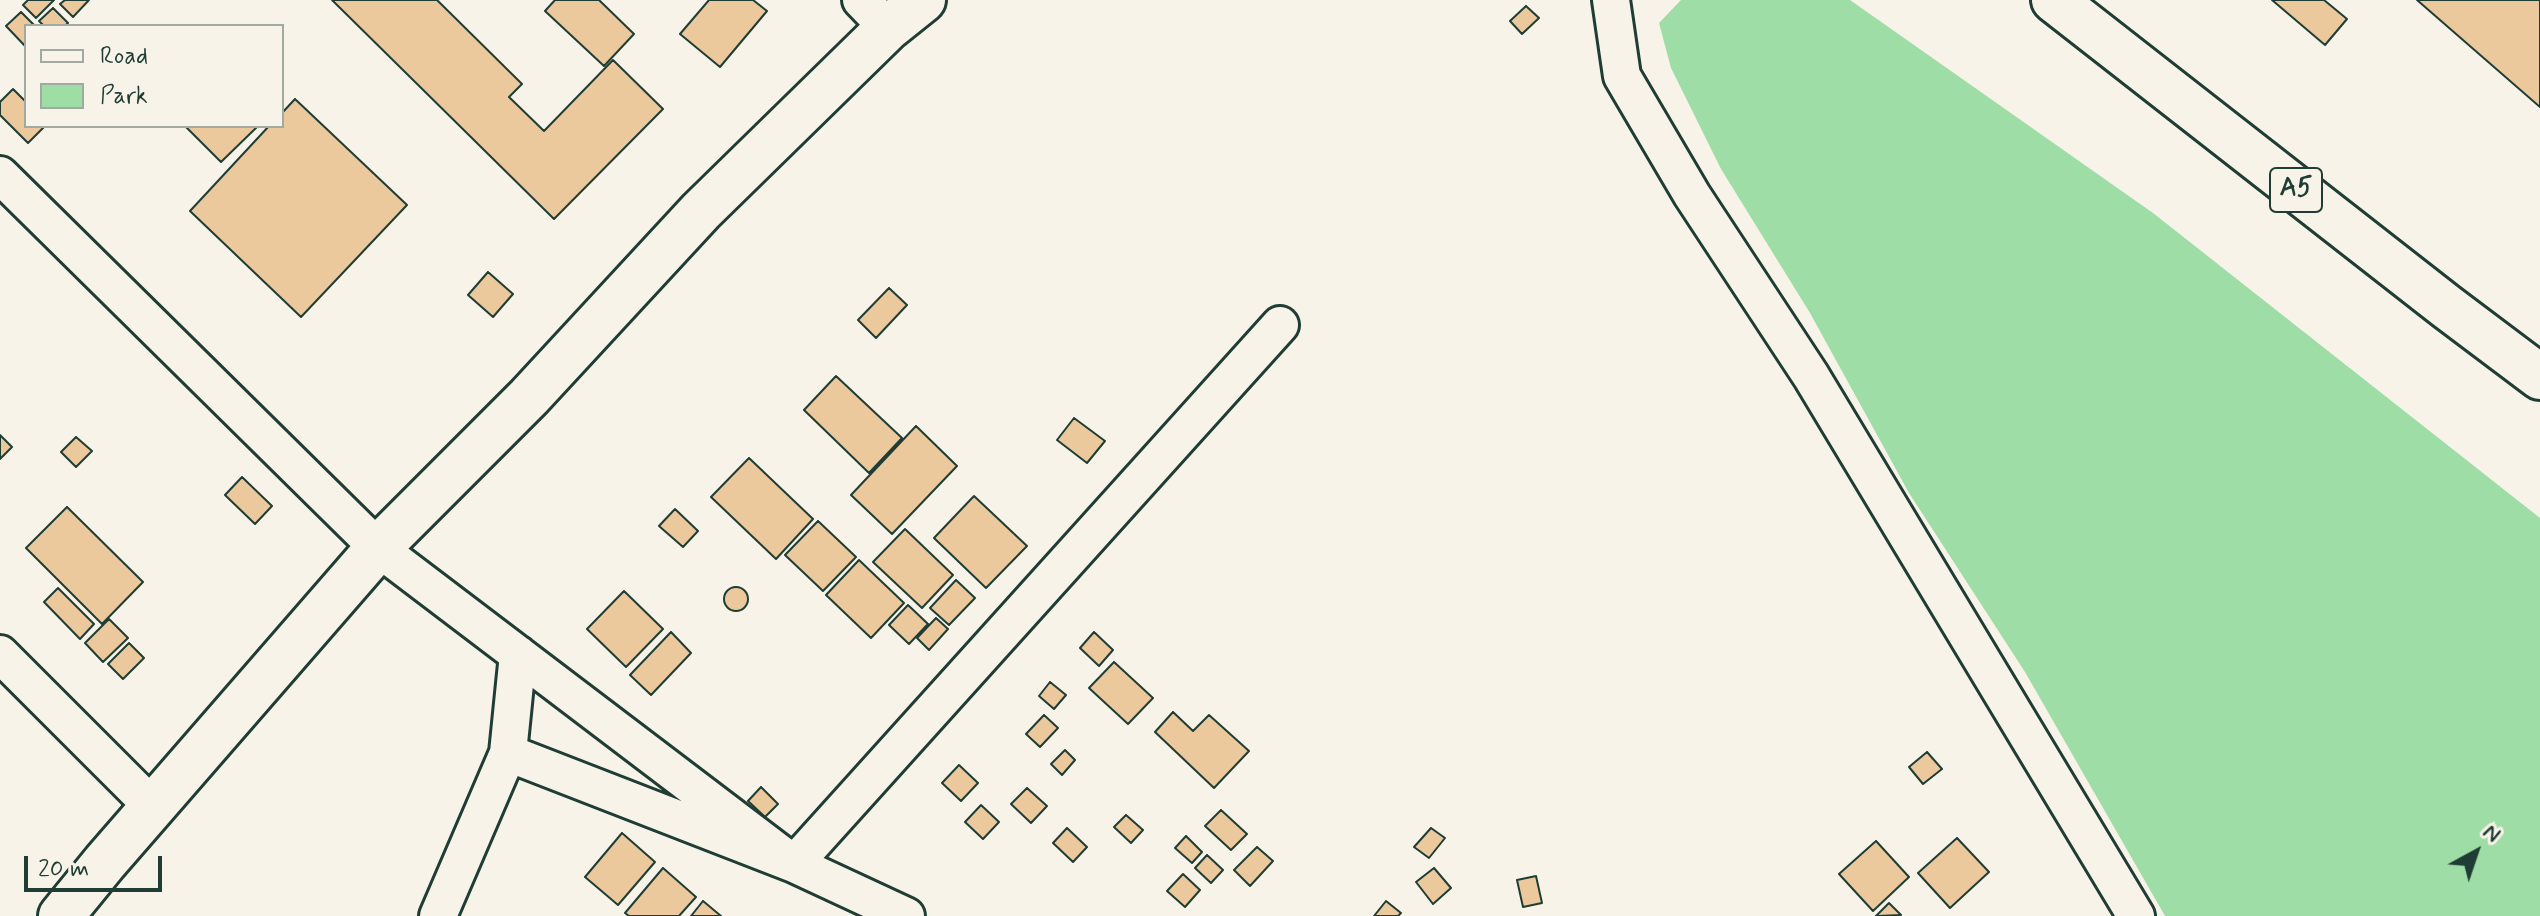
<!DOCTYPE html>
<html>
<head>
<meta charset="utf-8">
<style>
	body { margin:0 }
	#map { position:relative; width:2540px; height:916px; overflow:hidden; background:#f7f3e8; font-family:Mynerve,sans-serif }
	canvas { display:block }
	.legend { position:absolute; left:24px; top:24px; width:260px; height:104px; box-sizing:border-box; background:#f7f3e8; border:2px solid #a1aaa0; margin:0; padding:10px 14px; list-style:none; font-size:24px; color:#1f3d34 }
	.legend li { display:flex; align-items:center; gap:16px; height:40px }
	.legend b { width:40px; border:2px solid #a1aaa0 }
	.north { position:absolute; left:2436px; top:812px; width:80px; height:80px; -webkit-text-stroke:6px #f7f3e8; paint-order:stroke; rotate:40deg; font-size:22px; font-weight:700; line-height:32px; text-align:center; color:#1f3d34 }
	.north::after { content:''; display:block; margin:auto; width:28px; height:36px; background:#1f3d34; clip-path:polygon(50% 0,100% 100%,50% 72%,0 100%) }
	.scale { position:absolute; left:24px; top:856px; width:138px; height:36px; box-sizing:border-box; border:4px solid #1f3d34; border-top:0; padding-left:10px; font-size:24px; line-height:28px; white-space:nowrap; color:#1f3d34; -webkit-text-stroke:6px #f7f3e8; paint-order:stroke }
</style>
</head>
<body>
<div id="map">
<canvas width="2540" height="916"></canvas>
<ul class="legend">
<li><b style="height:10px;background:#f7f3e8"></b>Road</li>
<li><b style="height:22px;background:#9edda5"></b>Park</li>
</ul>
<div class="north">N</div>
<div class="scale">20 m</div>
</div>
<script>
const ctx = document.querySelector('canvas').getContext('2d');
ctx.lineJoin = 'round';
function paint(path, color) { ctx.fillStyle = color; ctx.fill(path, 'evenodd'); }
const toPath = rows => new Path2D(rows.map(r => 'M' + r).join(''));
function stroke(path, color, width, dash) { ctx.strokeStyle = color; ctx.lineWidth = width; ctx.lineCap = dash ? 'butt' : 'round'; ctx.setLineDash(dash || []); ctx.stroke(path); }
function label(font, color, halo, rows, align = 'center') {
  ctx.font = font + ' Mynerve,sans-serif'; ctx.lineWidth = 6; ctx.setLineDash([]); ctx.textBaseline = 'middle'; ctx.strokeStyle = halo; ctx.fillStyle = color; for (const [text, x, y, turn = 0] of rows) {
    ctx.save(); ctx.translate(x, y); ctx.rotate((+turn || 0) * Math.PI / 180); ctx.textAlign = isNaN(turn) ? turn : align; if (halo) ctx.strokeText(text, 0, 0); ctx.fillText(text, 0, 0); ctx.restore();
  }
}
const green = toPath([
	[1681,0,1850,0,2153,213,2540,518,2540,916,2165,916,2025,672,1909,493,1810,313,1721,169,1671,68,1659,23]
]);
const building = toPath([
	[28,0,54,0,36,18,23,5,28,0],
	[65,0,89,0,73,17,60,4,65,0],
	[332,0,437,0,522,84,509,97,544,131,613,60,663,109,554,219,332,0],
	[555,0,599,0,634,34,604,66,545,11,555,0],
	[709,0,753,0,767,11,720,67,680,34,709,0],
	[2272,0,2324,0,2347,19,2325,45,2272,0],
	[2417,0,2540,0,2540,107,2417,0],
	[1526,6,1539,18,1522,34,1510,21,1526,6],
	[53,8,68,23,65,26,44,26,39,21,53,8],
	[21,12,35,26,26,26,26,47,6,26,21,12],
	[13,89,26,102,26,126,45,126,28,143,0,115,0,102,13,89],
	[295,99,407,205,301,317,190,211,269,126,282,126,282,113,295,99],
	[185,126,258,126,221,162,185,126],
	[488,272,513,294,493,317,468,295,488,272],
	[889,288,907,305,876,338,858,320,889,288],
	[836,376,902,438,869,473,804,410,836,376],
	[1074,418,1105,441,1087,463,1057,440,1074,418],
	[916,426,957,466,892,534,851,495,916,426],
	[0,435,12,447,0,459,0,435],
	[76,437,92,451,76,467,61,452,76,437],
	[749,458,813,519,776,559,711,497,749,458],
	[242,477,272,506,255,524,225,495,242,477],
	[974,496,1027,546,986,588,934,538,974,496],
	[67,507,143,582,102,624,26,548,67,507],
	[675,509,698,531,683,547,659,526,675,509],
	[818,521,856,557,823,591,785,555,818,521],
	[905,529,953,575,922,608,873,562,905,529],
	[859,560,904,603,871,638,826,595,859,560],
	[956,580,975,598,949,625,930,608,956,580],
	'724 599a12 12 0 1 1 24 0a12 12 0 1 1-24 0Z',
	[58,588,94,624,80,639,44,602,58,588],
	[624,591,663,629,626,667,587,629,624,591],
	[908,605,928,624,909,644,889,625,908,605],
	[936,618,948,629,929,650,917,638,936,618],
	[109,619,128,638,103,662,85,643,109,619],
	[671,632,691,653,651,695,630,675,671,632],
	[1094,632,1113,650,1099,666,1080,648,1094,632],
	[129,643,144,658,123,679,108,664,129,643],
	[1114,662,1153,698,1128,724,1089,688,1114,662],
	[1050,682,1066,695,1054,709,1039,696,1050,682],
	[1173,712,1193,731,1209,715,1249,751,1214,788,1155,732,1173,712],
	[1044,715,1058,728,1040,747,1026,734,1044,715],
	[1065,750,1075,760,1062,775,1051,764,1065,750],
	[1927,752,1942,769,1923,784,1909,767,1927,752],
	[959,765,978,783,961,801,942,783,959,765],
	[761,787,778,804,765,817,748,801,761,787],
	[1027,788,1047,806,1031,823,1011,804,1027,788],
	[981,805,999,822,983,839,965,822,981,805],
	[1221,810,1247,834,1231,850,1205,826,1221,810],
	[1126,815,1143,830,1131,843,1114,827,1126,815],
	[1067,828,1087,847,1073,862,1053,843,1067,828],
	[1431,828,1445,838,1429,858,1414,847,1431,828],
	[622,833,655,862,618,905,585,877,622,833],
	[1186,836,1202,852,1192,863,1175,848,1186,836],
	[1957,838,1989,872,1950,908,1918,873,1957,838],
	[1876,841,1909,877,1873,911,1839,874,1876,841],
	[1257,847,1273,861,1250,886,1234,870,1257,847],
	[1207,855,1223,870,1211,883,1195,868,1207,855],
	[663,868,696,897,679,916,629,916,625,913,663,868],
	[1434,868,1451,888,1433,904,1416,882,1434,868],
	[1183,874,1200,890,1185,907,1167,891,1183,874],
	[1536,876,1542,903,1523,907,1517,880,1536,876],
	[703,901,721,916,691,916,703,901],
	[1386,901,1401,913,1398,916,1374,916,1386,901],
	[1889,903,1901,915,1877,916,1876,916,1889,903]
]);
const minor = toPath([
	[861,0,888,28],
	[1611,0,1622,76,1692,195,1811,376,2136,916],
	[0,175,378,548,794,864,906,916],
	[0,654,153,807],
	[508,753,518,654],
	[438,916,508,753,794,864,1280,325]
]);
const secondary = toPath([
	[61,916,105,862,378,548,529,397,701,211,888,28,923,0]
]);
const trunk = toPath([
	[2054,0,2447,307,2540,377]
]);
const shields = [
	[2296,190,52]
];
const shieldNames = [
	["A5",2296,190]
];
paint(green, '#9edda5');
paint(building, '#ecc89d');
stroke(building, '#1f3d34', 2);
stroke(minor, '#1f3d34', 42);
stroke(secondary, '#1f3d34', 50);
stroke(trunk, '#1f3d34', 50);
stroke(minor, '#f7f3e8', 36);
stroke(secondary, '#f7f3e8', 44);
stroke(trunk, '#f7f3e8', 44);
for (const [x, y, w] of shields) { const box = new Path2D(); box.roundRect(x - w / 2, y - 22, w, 44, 6); ctx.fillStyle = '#f7f3e8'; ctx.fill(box); stroke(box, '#1f3d34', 2); }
label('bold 26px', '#1f3d34', null, shieldNames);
</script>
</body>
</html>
